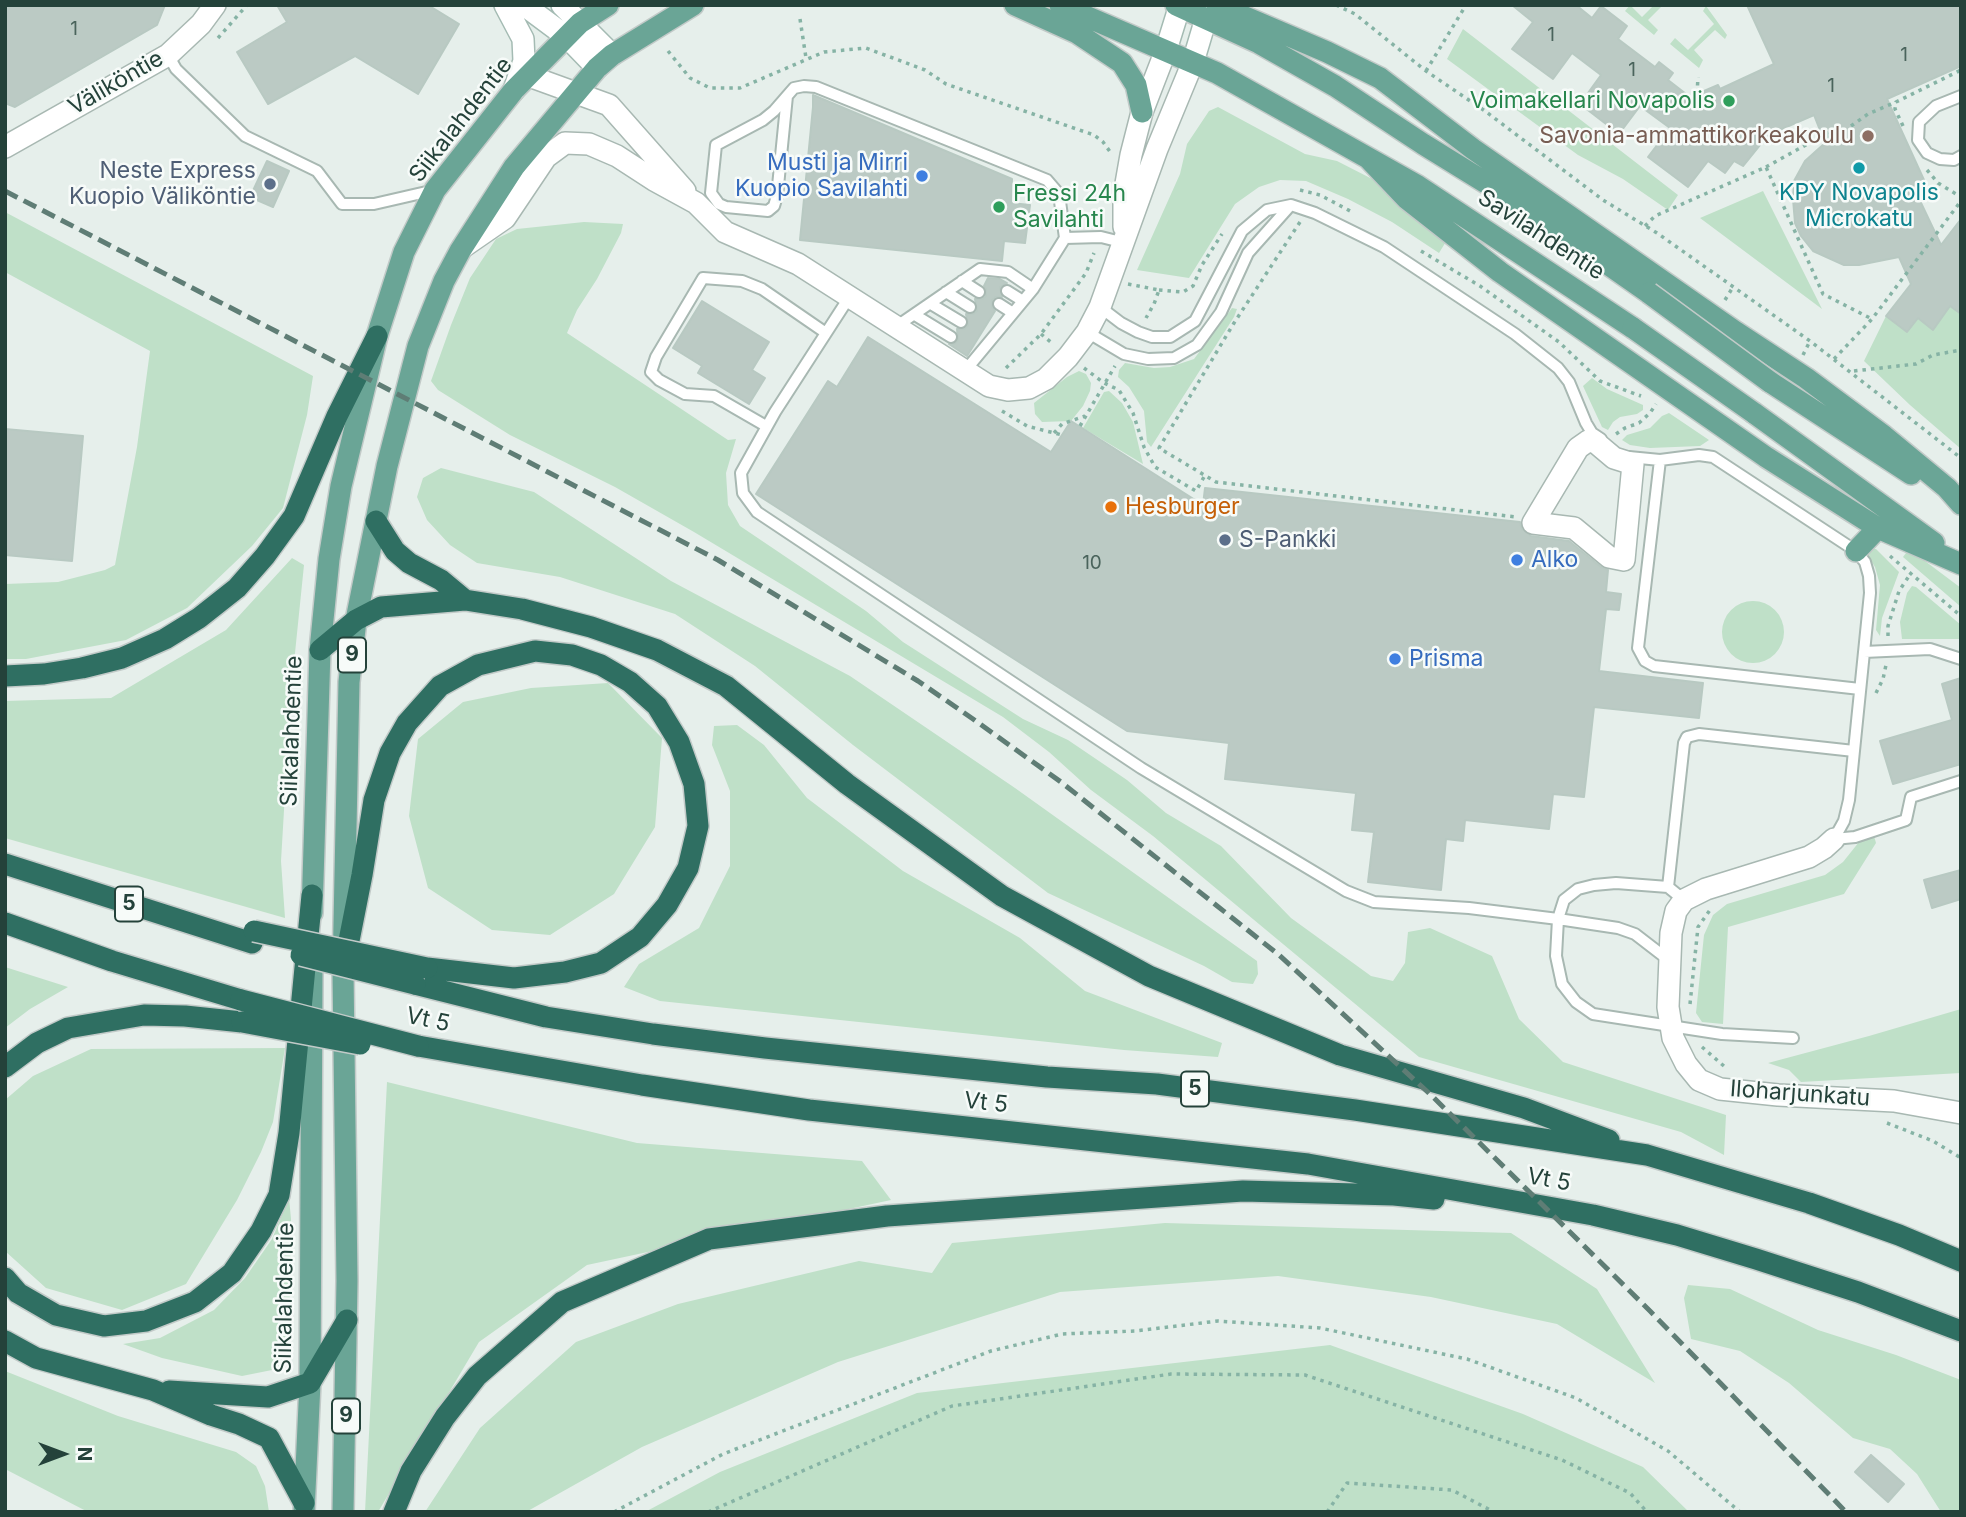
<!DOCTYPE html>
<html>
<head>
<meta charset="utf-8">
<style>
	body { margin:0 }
	#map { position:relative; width:1966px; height:1517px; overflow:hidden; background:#e6efeb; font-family:Inter,sans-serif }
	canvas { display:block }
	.frame { position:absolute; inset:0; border:7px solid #24423a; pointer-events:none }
	.north { position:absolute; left:28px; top:1419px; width:70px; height:70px; -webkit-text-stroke:5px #f7fbf9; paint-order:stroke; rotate:90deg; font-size:19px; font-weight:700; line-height:28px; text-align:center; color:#24423a }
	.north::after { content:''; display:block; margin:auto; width:24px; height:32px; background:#24423a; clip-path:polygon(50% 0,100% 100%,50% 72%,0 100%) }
</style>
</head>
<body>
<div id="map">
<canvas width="1966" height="1517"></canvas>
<div class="frame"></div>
<div class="north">N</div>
</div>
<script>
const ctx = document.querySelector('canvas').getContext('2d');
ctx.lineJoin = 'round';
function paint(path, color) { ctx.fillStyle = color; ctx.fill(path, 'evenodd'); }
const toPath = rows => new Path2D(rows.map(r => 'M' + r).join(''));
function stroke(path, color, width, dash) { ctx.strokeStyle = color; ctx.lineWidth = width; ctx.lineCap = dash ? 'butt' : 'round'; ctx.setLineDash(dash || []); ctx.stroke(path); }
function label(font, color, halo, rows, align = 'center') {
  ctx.font = font + ' Inter,sans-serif'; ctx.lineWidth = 5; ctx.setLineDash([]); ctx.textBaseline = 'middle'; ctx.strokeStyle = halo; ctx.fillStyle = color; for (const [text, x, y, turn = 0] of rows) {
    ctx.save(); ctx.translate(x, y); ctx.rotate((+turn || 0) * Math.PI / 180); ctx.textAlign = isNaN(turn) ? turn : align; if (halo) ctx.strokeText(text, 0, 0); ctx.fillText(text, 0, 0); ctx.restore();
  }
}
const green = toPath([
	[1630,5,1642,17,1654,5,1663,5,1648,20,1658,30,1654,35,1625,11],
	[1706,6,1727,35,1725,39,1715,30,1694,50,1703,60,1699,68,1670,44,1675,38,1688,50,1714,24,1703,11],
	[1463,29,1678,195,1668,210,1623,179,1578,155,1447,59],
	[1218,107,1305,154,1337,161,1380,183,1447,240,1439,253,1392,222,1348,199,1306,181,1280,180,1259,187,1235,204,1189,278,1137,270,1180,174,1187,144,1209,111],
	[1763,191,1822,309,1700,218],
	[5,212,313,376,307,415,283,508,252,546,187,608,126,640,26,659,5,659,5,584,58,582,105,570,115,565,137,447,150,351,5,272],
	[584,222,623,224,621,233,597,279,577,310,567,333,728,440,736,439,726,473,728,505,740,526,866,611,903,642,1023,719,1068,740,1127,780,1166,813,1221,846,1291,918,1371,976,1393,981,1405,963,1408,932,1430,928,1492,956,1519,1019,1563,1062,1726,1115,1724,1155,1681,1132,1419,1057,1153,836,1091,790,1049,752,1003,717,694,532,615,487,510,435,438,390,431,381,451,325,470,278,496,239,517,229],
	[1950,306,1961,314,1961,449,1910,405,1864,361,1886,316,1907,332,1918,318,1933,329],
	[1232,308,1237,309,1234,317,1151,447,1147,442,1144,411,1129,387,1118,377,1119,370,1125,363,1154,368,1170,367,1194,359],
	[1079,371,1086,374,1091,383,1090,391,1083,406,1071,421,1042,422,1035,414,1034,403,1067,377],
	[1592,378,1607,389,1643,405,1643,410,1637,414,1620,417,1613,422,1608,430,1602,427,1583,386],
	[1109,391,1122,403,1133,422,1143,464,1083,428,1104,392],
	[1669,413,1709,440,1700,446,1650,448,1630,445,1622,440,1627,435,1650,428,1662,416],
	[441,468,534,492,671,581,850,676,1015,788,1257,961,1258,974,1253,984,1232,982,1204,966,1048,893,853,745,755,666,675,614,560,577,477,563,450,545,427,520,417,497,423,478],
	[1871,549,1876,549,1899,572,1882,618,1880,636,1876,630,1880,585,1875,567,1866,553],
	[1909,549,1961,588,1961,607,1903,557],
	[292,558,304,565,291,692,281,861,285,918,5,838,5,701,111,698,226,630],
	[1912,586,1916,587,1961,625,1961,639,1902,639,1900,622,1907,593],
	'1722 632a31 31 0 1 1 62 0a31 31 0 1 1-62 0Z',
	[608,683,662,738,655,827,614,894,550,935,492,930,428,888,409,816,418,739,463,702,531,688],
	[737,725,764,745,807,798,903,871,1020,938,1085,991,1222,1043,1218,1057,1124,1050,660,1001,624,987,639,964,699,928,730,866,730,791,712,745,714,726],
	[1874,836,1876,843,1844,894,1728,927,1723,1024,1702,1022,1696,1013,1704,935,1713,915,1727,904,1825,875,1843,862,1859,842],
	[5,967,68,987,30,1009,5,1028],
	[1961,1009,1961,1073,1801,1082,1789,1070,1768,1063,1869,1036],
	[285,1048,273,1122,261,1152,237,1200,186,1284,122,1310,46,1288,5,1251,5,1100,33,1076,91,1049],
	[387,1082,637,1143,862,1161,891,1200,587,1265,479,1342,378,1512,365,1512],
	[289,1198,291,1219,289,1353,282,1368,242,1376,162,1358,123,1344,160,1338,214,1310,245,1278,272,1239],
	[1165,1223,1511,1233,1597,1289,1655,1383,1557,1324,1431,1297,1278,1276,1060,1292,838,1362,642,1447,526,1512,425,1512,480,1428,576,1342,678,1304,859,1261,932,1273,952,1243],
	[1688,1285,1730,1289,1818,1330,1896,1355,1961,1380,1961,1512,1941,1512,1917,1474,1890,1449,1853,1438,1789,1383,1740,1351,1691,1339,1684,1298],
	[1330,1345,1523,1414,1643,1467,1689,1512,645,1512,720,1472,917,1393],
	[5,1371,118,1416,236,1452,256,1466,265,1486,269,1512,179,1510,177,1512,88,1512,5,1469]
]);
const building = toPath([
	[5,5,165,5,157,25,15,107,5,103,5,5],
	[277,5,428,5,459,24,418,94,355,56,268,104,237,52,287,22,277,5],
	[1512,5,1576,5,1592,18,1601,6,1627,26,1618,39,1655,67,1659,62,1673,73,1668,80,1690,97,1718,85,1720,89,1774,64,1747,5,1961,5,1961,66,1887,99,1924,180,1913,186,1941,245,1961,219,1961,314,1950,306,1933,330,1918,318,1907,332,1886,316,1911,284,1899,257,1859,265,1844,265,1813,251,1801,236,1795,223,1793,199,1794,181,1805,161,1825,143,1814,115,1768,135,1743,166,1734,161,1725,173,1708,161,1688,187,1648,157,1670,128,1640,106,1619,134,1580,104,1601,75,1572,53,1553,79,1512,49,1533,22,1512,5],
	[813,95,1012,179,1011,203,1030,205,1025,243,1004,241,1002,261,800,240,813,107,813,95],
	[267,161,289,171,273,207,250,197,267,161],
	[988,278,1000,279,1007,283,1000,287,1002,297,996,297,992,300,992,307,995,311,967,356,949,344,954,344,958,340,957,329,964,329,968,325,966,314,973,314,977,311,975,299,982,299,986,296,986,289,984,286,988,278],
	[702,301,769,342,752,370,765,378,749,404,698,373,702,366,673,348,702,301],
	[868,337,1051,452,1071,421,1203,505,1205,488,1520,522,1522,529,1531,536,1569,541,1601,567,1608,570,1606,592,1621,594,1619,610,1606,609,1599,671,1703,683,1699,718,1594,707,1584,797,1553,794,1549,829,1465,820,1463,841,1446,839,1441,890,1368,882,1374,832,1352,830,1356,793,1225,779,1229,743,1127,731,756,494,828,381,837,387,868,337],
	[5,429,83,436,72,561,5,555,5,429],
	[1961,678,1961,764,1893,784,1880,741,1952,720,1942,684,1961,678],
	[1961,870,1961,899,1932,908,1924,880,1961,870],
	[1871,1455,1904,1484,1888,1502,1855,1472,1871,1455]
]);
const path = toPath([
	[1336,5,1355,14,1426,71,1485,111,1603,200,1657,233,1810,341,1961,458],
	[800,19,806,58],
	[218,38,247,5],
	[668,51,690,78,710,88,740,88,824,52,866,48,925,70,946,84,1094,135,1103,142,1111,153],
	[1426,71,1466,5],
	[1697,94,1698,77],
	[1851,126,1868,114,1896,102],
	[1903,126,1895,109,1896,102,1961,70],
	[1817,139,1832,135],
	[1766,167,1831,131],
	[1927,170,1938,183,1961,197],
	[1300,190,1320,195,1354,213],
	[1300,222,1234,323,1159,448,1216,482,1516,517],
	[1645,226,1655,216,1766,167,1823,294,1872,319],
	[1421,251,1480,286,1559,342,1600,381,1641,396],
	[1128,284,1159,290,1154,304,1146,318],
	[1159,290,1183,292,1193,286,1202,265,1222,234],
	[1725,300,1733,287],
	[1041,334,1053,344],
	[1803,355,1810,341],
	[1834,359,1872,319,1961,201],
	[1006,368,1041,334,1086,273,1094,253],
	[1084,368,1104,383,1119,390,1133,413,1144,447,1155,467,1196,491,1204,477],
	[1854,371,1916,364,1933,355,1961,350],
	[1002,411,1027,426,1062,435],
	[1080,426,1115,366],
	[1054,433,1062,424,1085,416],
	[1616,434,1625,428,1639,423,1650,413,1656,404],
	[1890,556,1961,616],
	[1888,636,1888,626,1899,591,1911,573],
	[1876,693,1883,679,1886,665],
	[1690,1004,1698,927,1710,910],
	[1702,1047,1725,1067],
	[1887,1123,1933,1141,1961,1158],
	[614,1512,723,1454,991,1351,1062,1334,1135,1331,1218,1321,1320,1328,1467,1359,1576,1398,1668,1451,1740,1512],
	[708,1512,952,1406,1171,1374,1305,1375,1562,1460,1630,1493,1647,1512],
	[1327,1512,1347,1483,1452,1490,1494,1512]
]);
const lane = toPath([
	[168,55,176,69,245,136,317,171,342,204,374,204,435,190],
	[787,96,777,196,774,206,768,211,726,207,719,204,711,193,716,145,763,120,774,111,794,88,804,86,816,87,1047,180,1059,194,1065,238],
	[1961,96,1936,106,1919,122,1918,140,1927,153,1940,159,1954,160,1961,156],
	[962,281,979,292],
	[1007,291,1023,301],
	[946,292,970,307],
	[850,296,775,412,741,473,743,493,757,512,1141,768,1346,891,1374,902,1469,908,1558,919,1564,900,1578,889,1594,885,1616,883,1668,887,1684,900],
	[931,304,961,322],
	[999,304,1013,313],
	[1100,307,1121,323,1138,332,1152,337,1170,337,1195,321,1242,231,1267,210,1291,205,1315,213,1384,247,1515,334,1558,368,1569,382,1586,423,1592,433,1601,439],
	[915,315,951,337],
	[897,326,980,269,1008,272,1033,289],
	[1087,332,1124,354,1148,359,1174,358,1197,345,1221,312,1248,253,1289,207],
	[965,371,1033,289,1065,238,1101,237,1125,243],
	[766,426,714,396,685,394,659,380,651,372,656,357,703,278,742,281,762,289,826,333],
	[1629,457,1660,460,1699,455,1713,457,1856,551,1865,562,1869,576,1870,593,1849,800,1844,821,1834,839],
	[1660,460,1638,648,1645,661,1654,666,1860,689],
	[1864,652,1930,649,1961,659],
	[1834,839,1855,837,1906,820,1911,797,1961,781],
	[1668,887,1684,743,1687,737,1699,734,1854,751],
	[1670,961,1635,934,1618,928,1558,919,1556,956,1562,984,1576,1002,1593,1014,1722,1034,1793,1038]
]);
const street = toPath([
	[529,76,609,105,685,191],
	[5,147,168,55,201,24,215,5],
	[1124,227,1124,195,1131,155,1142,112,1166,50],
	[463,247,505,218,546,157,565,143,589,144,617,156,654,180,696,203,725,232,798,264,989,386,1008,390,1029,388,1046,379,1068,357,1087,332,1100,307,1157,149,1193,62],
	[1588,441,1595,442,1614,458,1633,464,1624,560,1609,557,1574,528,1533,523,1578,448,1588,441],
	[1834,839,1824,848,1809,857,1706,889,1684,900,1676,911,1671,933,1668,1007,1673,1038,1686,1064,1699,1080,1720,1089,1778,1095,1894,1101,1961,1113]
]);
const secondary = toPath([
	[505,5,523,39,524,61,514,90],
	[524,5,567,37,597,68],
	[562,5,612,55],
	[1166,50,1180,5],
	[1193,62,1210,5]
]);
const primary = toPath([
	[1015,5,1077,33,1122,63,1136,85,1142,112],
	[1060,5,1217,73,1418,186,1633,328],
	[1176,5,1259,43,1335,86,1423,144,1530,210,1649,293],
	[1217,5,1327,52,1380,78,1473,149,1736,332,1806,378,1884,436,1947,488,1961,504],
	[1369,159,1407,199,1500,272,1766,457,1878,528,1961,564],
	[1770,382,1911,474],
	[1754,413,1934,543],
	[1856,551,1878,528],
	[312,913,320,650,329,559,341,486,377,336,404,252,435,190,514,90,580,23,608,5],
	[304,1512,310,1383,312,974],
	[343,1512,347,1281,343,972,349,682,356,620,387,466,418,346,444,281,460,251,514,167,597,68,612,55,693,5]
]);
const highway = toPath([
	[376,521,395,551,409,563,441,580,465,600],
	[320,650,356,620,381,607,465,600,522,609,591,627,657,650,726,686,847,784,1002,896,1149,976,1340,1055,1524,1108,1609,1140],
	[5,676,44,674,82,668,122,658,165,639,199,618,237,588,265,556,294,516,337,416,377,336],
	[5,864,252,943],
	[5,923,112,961,241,1000],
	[344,966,362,875,374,800,390,753,407,723,440,686,478,665,535,651,572,655,601,665,630,682,657,706,679,742,694,784,698,826,688,868,667,905,640,937,601,963,565,972,514,978,427,968],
	[415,984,546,1017,653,1034,765,1048,1047,1077,1157,1084,1355,1110,1647,1155,1809,1203,1899,1235,1961,1261],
	[418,1046,642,1085,809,1110,1308,1164,1593,1215,1677,1235,1756,1259,1858,1292,1961,1331],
	[5,1067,37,1043,68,1028,144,1015,185,1016,242,1022],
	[5,1278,18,1293,56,1315,104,1326,146,1321,195,1302,232,1273,261,1231,279,1195,289,1133,312,895],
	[5,1341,36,1358,153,1390,211,1415,239,1424,269,1438,304,1503],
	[169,1391,268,1397,310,1383,347,1320],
	[394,1512,411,1471,445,1417,477,1376,562,1302,709,1239,887,1216,1243,1191,1394,1195,1434,1199]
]);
const rail = toPath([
	[5,191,718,560,918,681,973,719,1061,782,1279,955,1432,1096,1650,1311,1846,1512]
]);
const primaryBridge = toPath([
	[1649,293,1770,382],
	[1633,328,1754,413]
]);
const highwayBridge = toPath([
	[254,931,427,968],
	[301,955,415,984],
	[241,1000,418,1046],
	[242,1022,360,1044]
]);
const markers = [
	[1729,101,7,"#2e9e5b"],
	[1868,136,7,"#8d6e63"],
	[1859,168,7,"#0f9aa8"],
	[922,176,7,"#3f7fe0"],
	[270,184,7,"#5c6f8a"],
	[999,207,7,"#2e9e5b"],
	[1111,507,7,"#e8710a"],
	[1225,540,7,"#5c6f8a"],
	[1517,560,7,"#3f7fe0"],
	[1395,659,7,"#3f7fe0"]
];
const numberNames = [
	["1",74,29],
	["1",1551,35],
	["1",1904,55],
	["1",1632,70],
	["1",1831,86],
	["10",1092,563]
];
const shields = [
	[352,655,28],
	[129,904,28],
	[1195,1089,28],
	[346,1416,28]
];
const shieldNames = [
	["9",352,655],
	["5",129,904],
	["5",1195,1089],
	["9",346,1416]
];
const streetNames = [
	["Väliköntie",116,83,-30],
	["Siikalahdentie",461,120,-52],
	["Savilahdentie",1541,235,33],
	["Siikalahdentie",292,731,-88],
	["Vt 5",428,1020,12],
	["Iloharjunkatu",1800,1094,4],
	["Vt 5",986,1103,6],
	["Vt 5",1549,1180,10],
	["Siikalahdentie",285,1298,-89]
];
const leisureNames = [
	["Voimakellari Novapolis",1715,101],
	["Fressi 24h",1013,194,"left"],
	["Savilahti",1013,220,"left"]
];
const educationNames = [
	["Savonia-ammattikorkeakoulu",1854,136]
];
const shopNames = [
	["Musti ja Mirri",908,163,"right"],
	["Kuopio Savilahti",908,189,"right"],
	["Alko",1531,560],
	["Prisma",1409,659]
];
const serviceNames = [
	["Neste Express",256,171],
	["Kuopio Väliköntie",256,197],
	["S-Pankki",1239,540,"left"]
];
const cultureNames = [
	["KPY Novapolis",1859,193],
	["Microkatu",1859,219]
];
const foodNames = [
	["Hesburger",1125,507]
];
paint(green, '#bfe0c8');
paint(building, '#bbcac4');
stroke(building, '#b8c9c2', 2);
stroke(lane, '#a8b8b2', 14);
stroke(street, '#a8b8b2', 24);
stroke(secondary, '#a4bbb3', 24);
stroke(primary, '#c2cac8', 24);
stroke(highway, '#c2cac8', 24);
stroke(path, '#86b3a5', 3.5, [3.5, 5]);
stroke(lane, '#fff', 10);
stroke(street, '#fff', 21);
stroke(secondary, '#fff', 21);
stroke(primary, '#6aa596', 21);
stroke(highway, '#2f6f62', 21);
stroke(rail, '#5f7d75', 5, [14, 7]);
stroke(primaryBridge, '#c2cac8', 24, []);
stroke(highwayBridge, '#c2cac8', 24, []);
stroke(primaryBridge, '#6aa596', 21);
stroke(highwayBridge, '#2f6f62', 21);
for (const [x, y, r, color] of markers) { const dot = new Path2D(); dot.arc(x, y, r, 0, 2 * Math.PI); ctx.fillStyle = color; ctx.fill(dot); stroke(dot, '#f7fbf9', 2.5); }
label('19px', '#4a645c', null, numberNames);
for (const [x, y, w] of shields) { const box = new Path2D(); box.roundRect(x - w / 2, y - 17.5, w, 35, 5); ctx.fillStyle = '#f7fbf9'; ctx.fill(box); stroke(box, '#24423a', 2); }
label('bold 21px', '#24423a', null, shieldNames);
label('23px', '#24423a', '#f7fbf9', streetNames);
label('23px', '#27864d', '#f7fbf9', leisureNames, 'right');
label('23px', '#785e54', '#f7fbf9', educationNames, 'right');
label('23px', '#366cbe', '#f7fbf9', shopNames, 'left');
label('23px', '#4e5e75', '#f7fbf9', serviceNames, 'right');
label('23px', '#0d838f', '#f7fbf9', cultureNames);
label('23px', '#c56008', '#f7fbf9', foodNames, 'left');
</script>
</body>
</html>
